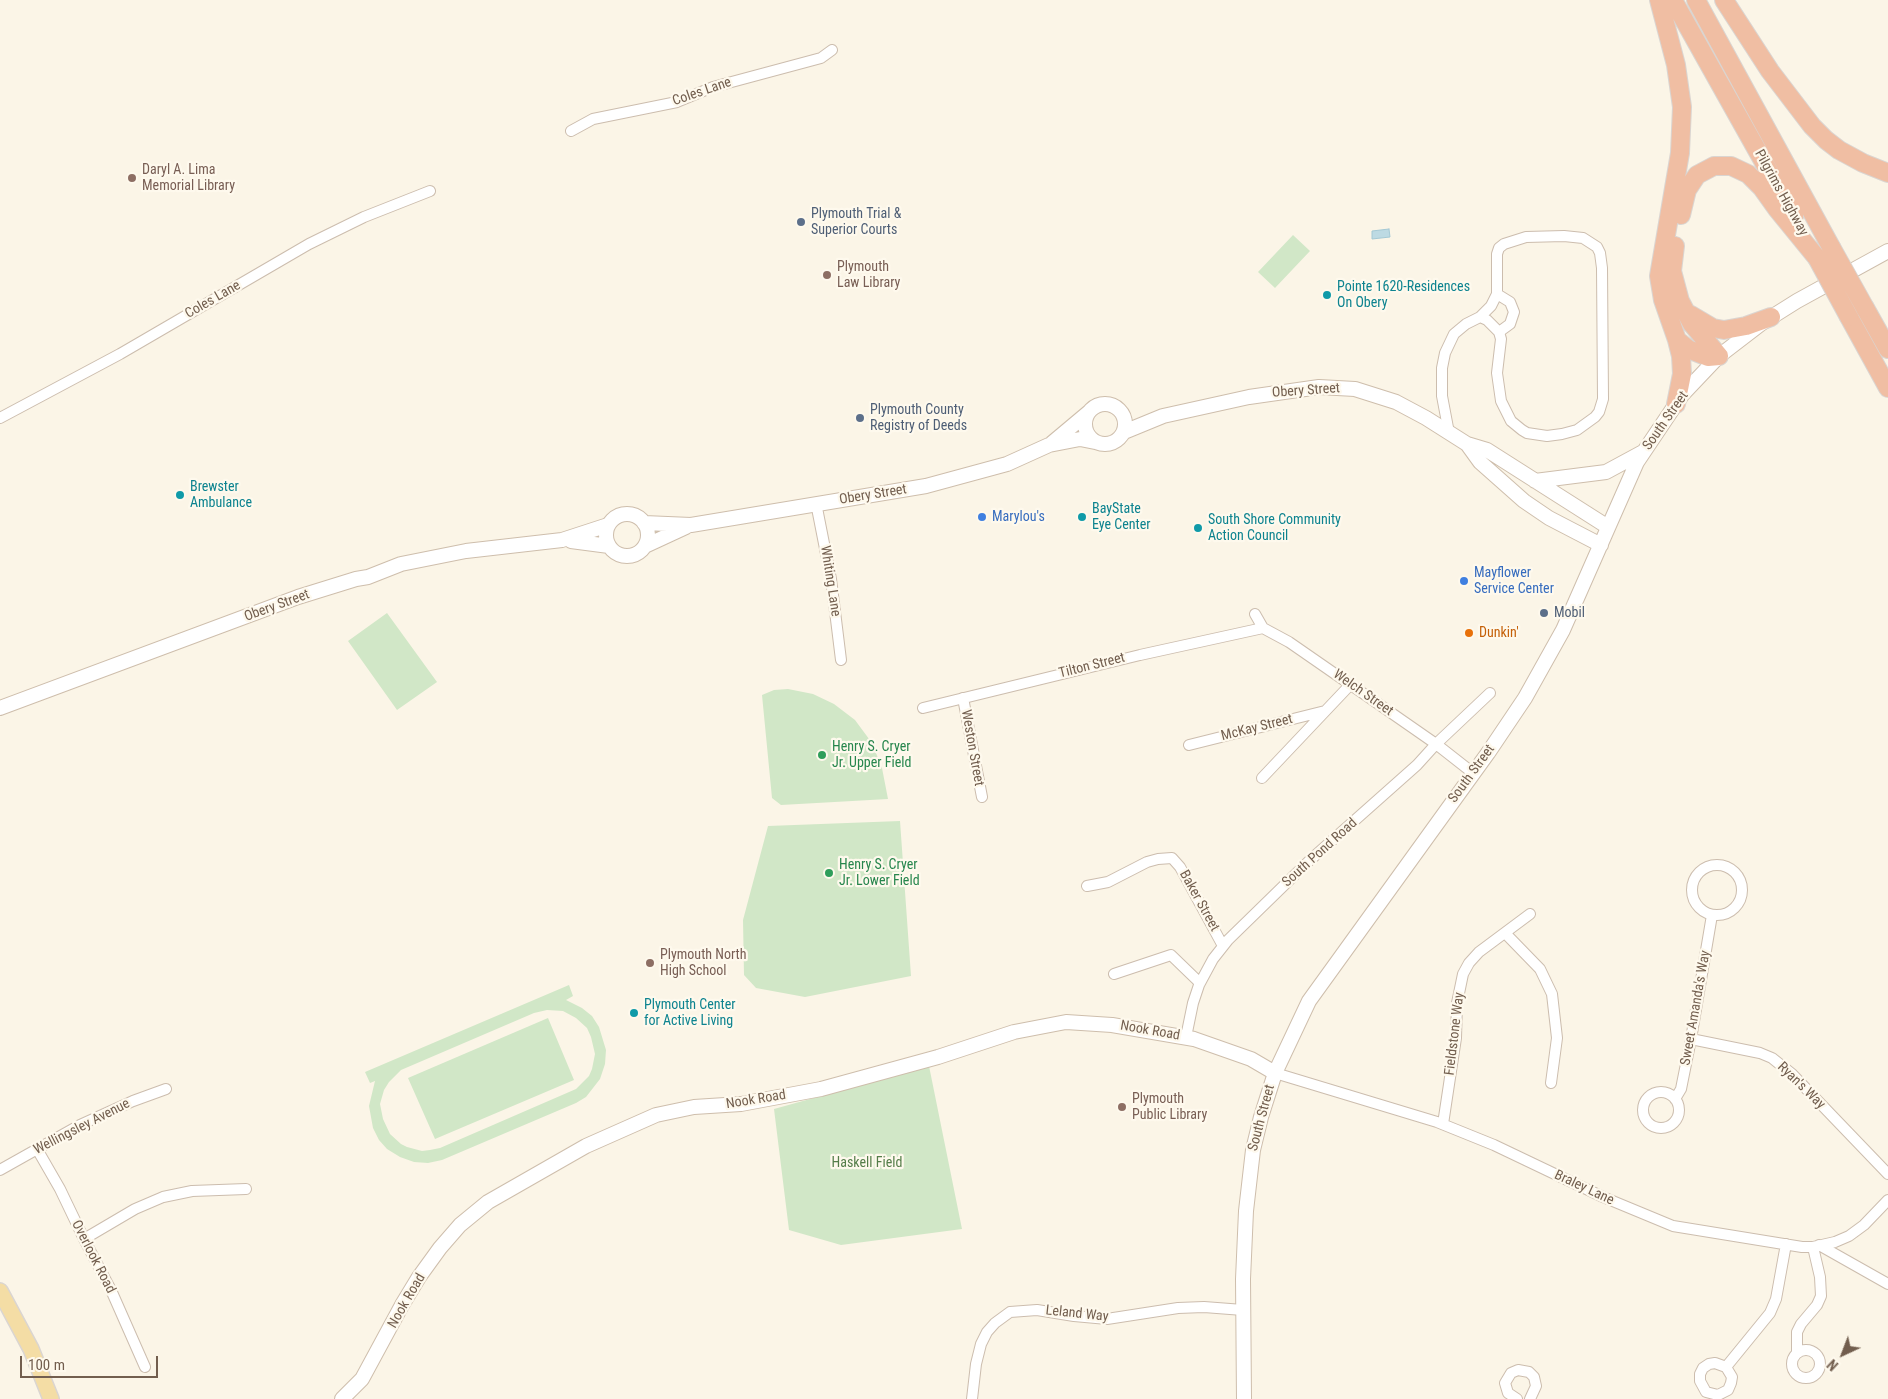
<!DOCTYPE html>
<html>
<head>
<meta charset="utf-8">
<style>
	body { margin:0 }
	#map { position:relative; width:1888px; height:1399px; overflow:hidden; background:#fbf5e7; font-family:"Roboto Condensed",sans-serif }
	canvas { display:block }
	.north { position:absolute; left:1818px; top:1329px; width:50px; height:50px; -webkit-text-stroke:4px #fef9ed; paint-order:stroke; rotate:223deg; font-size:14px; font-weight:700; line-height:20px; text-align:center; color:#725e4e }
	.north::after { content:''; display:block; margin:auto; width:18px; height:22px; background:#725e4e; clip-path:polygon(50% 0,100% 100%,50% 72%,0 100%) }
	.scale { position:absolute; left:20px; top:1356px; width:138px; height:22px; box-sizing:border-box; border:2px solid #725e4e; border-top:0; padding-left:6px; font-size:15px; line-height:18px; white-space:nowrap; color:#725e4e; -webkit-text-stroke:4px #fef9ed; paint-order:stroke }
</style>
</head>
<body>
<div id="map">
<canvas width="1888" height="1399"></canvas>
<div class="north">N</div>
<div class="scale">100 m</div>
</div>
<script>
const ctx = document.querySelector('canvas').getContext('2d');
ctx.lineJoin = 'round';
function paint(path, color) { ctx.fillStyle = color; ctx.fill(path, 'evenodd'); }
const toPath = rows => new Path2D(rows.map(r => 'M' + r).join(''));
function stroke(path, color, width, dash) { ctx.strokeStyle = color; ctx.lineWidth = width; ctx.lineCap = dash ? 'butt' : 'round'; ctx.setLineDash(dash || []); ctx.stroke(path); }
function label(font, color, halo, rows, align = 'center') {
  ctx.font = font + ' "Roboto Condensed",sans-serif'; ctx.lineWidth = 4.5; ctx.setLineDash([]); ctx.textBaseline = 'middle'; ctx.strokeStyle = halo; ctx.fillStyle = color; for (const [text, x, y, turn = 0] of rows) {
    ctx.save(); ctx.translate(x, y); ctx.rotate((+turn || 0) * Math.PI / 180); ctx.textAlign = isNaN(turn) ? turn : align; if (halo) ctx.strokeText(text, 0, 0); ctx.fillText(text, 0, 0); ctx.restore();
  }
}
const green = toPath([
	[1293,235,1310,251,1275,288,1258,272],
	[387,613,437,682,397,710,348,641],
	[788,689,813,694,834,704,855,720,872,743,882,768,888,799,781,805,772,798,762,695,774,690],
	[900,821,911,976,805,997,756,988,744,975,743,920,768,826],
	[569,985,573,996,566,1000,582,1008,592,1016,599,1027,606,1050,605,1064,600,1079,586,1097,576,1103,442,1160,428,1163,414,1162,400,1157,387,1149,379,1140,373,1128,369,1106,375,1081,370,1083,365,1072],
	[547,1010,563,1011,576,1018,587,1028,591,1037,595,1054,592,1069,589,1076,576,1089,440,1148,430,1150,422,1151,407,1147,401,1144,390,1134,383,1119,380,1104,384,1090,389,1082,401,1070,534,1013],
	[548,1018,574,1080,435,1139,408,1078],
	[929,1066,962,1229,841,1245,789,1230,774,1109]
]);
const water = toPath([
	[1389,229,1390,237,1372,239,1372,231,1389,229]
]);
const street = toPath([
	[571,131,593,119,677,102,713,87,821,58,832,50],
	[1497,294,1510,302,1514,312,1510,324,1499,332,1501,339,1497,373,1501,401,1511,421,1522,430,1527,433,1547,436,1562,434,1577,430,1595,417,1599,412,1603,399,1602,268,1600,253,1597,247,1583,238,1564,236,1526,237,1504,244,1499,248,1497,254,1497,294,1491,306,1480,317,1487,320,1499,332],
	[0,418,120,354,309,244,364,217,430,191],
	[1449,433,1442,396,1442,368,1445,353,1454,334,1466,324,1480,317],
	[816,503,831,579,841,660],
	[1255,614,1263,628,1289,642,1390,712,1436,744,1473,773],
	[963,698,982,797],
	[923,708,1140,655,1263,628],
	[1189,745,1325,711],
	[1262,778,1350,685],
	'1692 890a25 25 0 1 1 50 0a25 25 0 1 1-50 0Z',
	[1087,886,1108,882,1147,862,1158,859,1172,858,1180,867,1223,946],
	[1505,933,1540,969,1552,994,1557,1038,1551,1083],
	[1114,974,1171,955,1200,983],
	[1186,1037,1193,1003,1199,985,1213,959,1228,940,1309,861,1417,765,1436,744,1490,693],
	[1691,1039,1760,1053,1772,1058,1792,1074,1888,1174],
	[1275,1073,1437,1122,1494,1145,1603,1197,1673,1226,1802,1247,1813,1247,1835,1242,1849,1236,1864,1225,1888,1200],
	'1643 1110a18 18 0 1 1 36 0a18 18 0 1 1-36 0Z',
	[1675,1099,1681,1089,1691,1039,1712,915],
	[1443,1124,1456,1038,1457,1003,1463,974,1469,963,1479,952,1530,914],
	[37,1149,60,1189,84,1239,111,1290,145,1367],
	[0,1170,80,1125,133,1101,166,1089],
	[84,1239,135,1209,163,1197,192,1191,246,1189],
	[1819,1245,1888,1284],
	'1792 1364a14 14 0 1 1 28 0a14 14 0 1 1-28 0Z',
	[1797,1353,1797,1332,1801,1324,1817,1305,1821,1296,1820,1277,1813,1247],
	[1726,1367,1715,1363,1709,1364,1703,1368,1700,1374,1700,1381,1706,1392,1718,1395,1728,1390,1731,1383,1732,1377,1726,1367,1770,1313,1776,1299,1786,1244],
	[972,1399,976,1364,981,1344,987,1332,995,1323,1010,1312,1037,1310,1074,1316,1107,1319,1178,1308,1204,1307,1243,1310],
	[1517,1399,1508,1393,1505,1383,1511,1373,1518,1370,1529,1372,1534,1377,1536,1386,1530,1399]
]);
const secondary = toPath([
	'1085 424a20 20 0 1 1 40 0a20 20 0 1 1-40 0Z',
	[1124,432,1163,416,1249,397,1319,387,1355,389,1396,402,1426,418,1467,444,1487,450,1608,527],
	[1052,443,1089,412],
	[1467,444,1480,462,1524,501,1549,518,1601,545],
	[1535,481,1606,472,1643,452],
	'606 535a21 21 0 1 1 42 0a21 21 0 1 1-42 0Z',
	[644,523,691,525,926,486,1007,464,1049,445,1080,439,1095,442],
	[571,541,609,546],
	[645,546,686,527],
	[0,708,298,597,356,579,368,577,401,564,466,551,562,540,608,525],
	[342,1399,362,1379,402,1305,419,1277,440,1248,460,1225,488,1202,586,1146,656,1115,694,1107,741,1104,821,1089,938,1057,1014,1032,1066,1022,1112,1025,1194,1039,1251,1059,1275,1073],
	[1244,1399,1243,1279,1246,1211,1253,1150,1261,1117,1275,1073,1309,1001,1488,753,1525,698,1563,630,1637,462,1682,395,1719,356,1762,323,1797,301,1888,251]
]);
const primary = toPath([
	[0,1291,31,1349,51,1399]
]);
const highway = toPath([
	[1659,0,1676,65,1682,107,1680,153,1659,276,1663,300,1677,340,1681,356,1682,374,1676,404],
	[1673,0,1794,216],
	[1696,0,1831,247],
	[1724,0,1770,71,1812,126,1826,140,1839,150,1863,163,1888,173],
	[1681,215,1687,190,1697,175,1714,166,1731,166,1748,174,1762,188,1777,209,1817,258],
	[1675,246,1672,271,1680,301,1692,324,1719,356],
	[1865,308,1888,349],
	[1691,315,1713,328,1724,330,1746,326,1771,317],
	[1849,317,1888,388],
	[1677,340,1688,349,1708,357,1719,356]
]);
const highwayBridge = toPath([
	[1831,247,1865,308],
	[1817,258,1849,317]
]);
const markers = [
	[132,178,5,"#8d6e63"],
	[801,222,5,"#5c6f8a"],
	[827,275,5,"#8d6e63"],
	[1327,295,5,"#0f9aa8"],
	[860,418,5,"#5c6f8a"],
	[180,495,5,"#0f9aa8"],
	[982,517,5,"#3f7fe0"],
	[1082,517,5,"#0f9aa8"],
	[1198,528,5,"#0f9aa8"],
	[1464,581,5,"#3f7fe0"],
	[1544,613,5,"#5c6f8a"],
	[1469,633,5,"#e8710a"],
	[822,755,5,"#2e9e5b"],
	[829,873,5,"#2e9e5b"],
	[650,963,5,"#8d6e63"],
	[634,1013,5,"#0f9aa8"],
	[1122,1107,5,"#8d6e63"]
];
const streetNames = [
	["Coles Lane",702,92,-19],
	["Pilgrims Highway",1781,193,61],
	["Coles Lane",213,300,-30],
	["Obery Street",1306,391,-4],
	["South Street",1666,421,-55],
	["Obery Street",873,495,-9],
	["Whiting Lane",830,581,81],
	["Obery Street",277,606,-20],
	["Tilton Street",1092,666,-14],
	["Welch Street",1363,693,35],
	["McKay Street",1257,728,-14],
	["Weston Street",972,748,80],
	["South Street",1472,774,-54],
	["South Pond Road",1320,853,-42],
	["Baker Street",1199,901,61],
	["Sweet Amanda's Way",1696,1008,-80],
	["Nook Road",1150,1031,10],
	["Fieldstone Way",1455,1034,-83],
	["Ryan's Way",1801,1086,44],
	["Nook Road",756,1100,-9],
	["South Street",1262,1118,-75],
	["Wellingsley Avenue",82,1127,-27],
	["Braley Lane",1584,1188,25],
	["Overlook Road",93,1257,63],
	["Nook Road",407,1301,-60],
	["Leland Way",1077,1314,6]
];
const educationNames = [
	["Daryl A. Lima",142,170],
	["Memorial Library",142,186],
	["Plymouth",837,267],
	["Law Library",837,283],
	["Plymouth North",660,955],
	["High School",660,971],
	["Plymouth",1132,1099],
	["Public Library",1132,1115]
];
const serviceNames = [
	["Plymouth Trial &",811,214],
	["Superior Courts",811,230],
	["Plymouth County",870,410],
	["Registry of Deeds",870,426],
	["Mobil",1554,613]
];
const cultureNames = [
	["Pointe 1620-Residences",1337,287],
	["On Obery",1337,303],
	["Brewster",190,487],
	["Ambulance",190,503],
	["BayState",1092,509],
	["Eye Center",1092,525],
	["South Shore Community",1208,520],
	["Action Council",1208,536],
	["Plymouth Center",644,1005],
	["for Active Living",644,1021]
];
const shopNames = [
	["Marylou's",992,517],
	["Mayflower",1474,573],
	["Service Center",1474,589]
];
const foodNames = [
	["Dunkin'",1479,633]
];
const leisureNames = [
	["Henry S. Cryer",832,747],
	["Jr. Upper Field",832,763],
	["Henry S. Cryer",839,865],
	["Jr. Lower Field",839,881]
];
const parkNames = [
	["Haskell Field",867,1163]
];
paint(green, '#d1e7c7');
paint(water, '#bddae3');
stroke(water, '#a4c8d4', 1);
stroke(street, '#ccbdae', 12);
stroke(secondary, '#cebeac', 16);
stroke(primary, '#dad5d1', 18);
stroke(highway, '#dad5d1', 20);
stroke(street, '#fff', 10);
stroke(secondary, '#fff', 14);
stroke(primary, '#f4dda5', 15);
stroke(highway, '#f0bea3', 18);
stroke(highwayBridge, '#dad5d1', 20, []);
stroke(highwayBridge, '#f0bea3', 18);
for (const [x, y, r, color] of markers) { const dot = new Path2D(); dot.arc(x, y, r, 0, 2 * Math.PI); ctx.fillStyle = color; ctx.fill(dot); stroke(dot, '#fef9ed', 2); }
label('14px', '#725e4e', '#fef9ed', streetNames);
label('14px', '#785e54', '#fef9ed', educationNames, 'left');
label('14px', '#4e5e75', '#fef9ed', serviceNames, 'left');
label('14px', '#0d838f', '#fef9ed', cultureNames, 'left');
label('14px', '#366cbe', '#fef9ed', shopNames, 'left');
label('14px', '#c56008', '#fef9ed', foodNames, 'left');
label('14px', '#27864d', '#fef9ed', leisureNames, 'left');
label('14px', '#547d49', '#fef9ed', parkNames);
</script>
</body>
</html>
